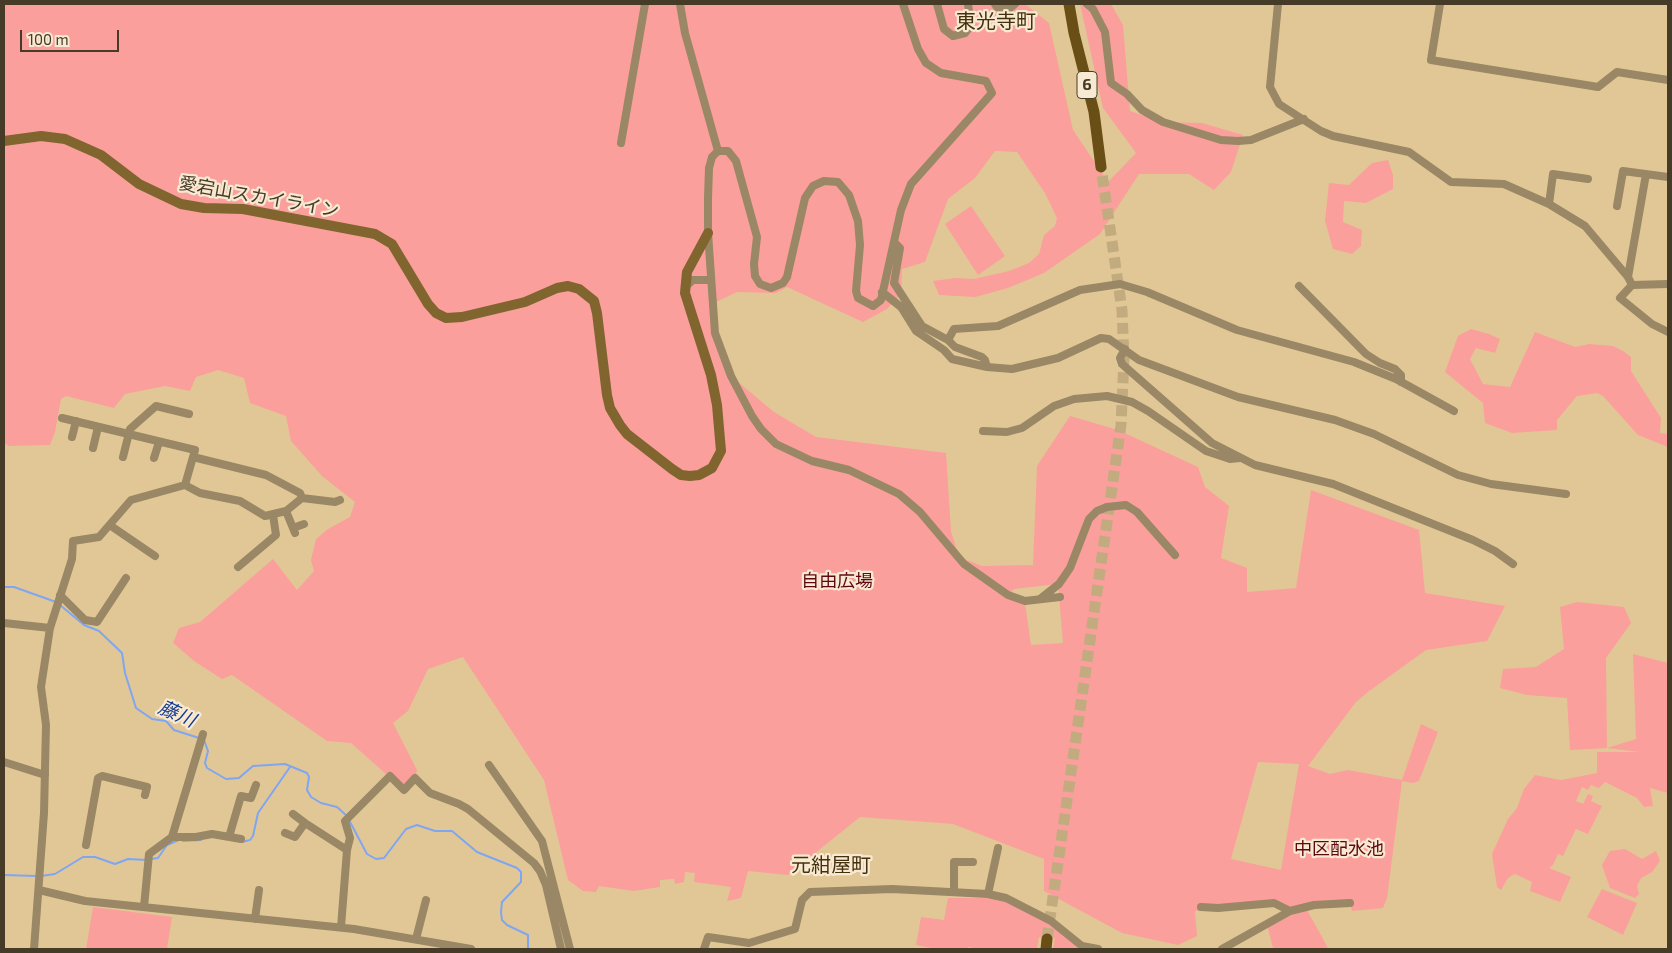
<!DOCTYPE html>
<html>
<head>
<meta charset="utf-8">
<style>
	body { margin:0 }
	#map { position:relative; width:1672px; height:953px; overflow:hidden; background:#e2c796; font-family:"Exo 2",sans-serif }
	canvas { display:block }
	.frame { position:absolute; inset:0; border:5px solid #463b27; pointer-events:none }
	.scale { position:absolute; left:20px; top:30px; width:99px; height:22px; box-sizing:border-box; border:2px solid #463b27; border-top:0; padding-left:6px; font-size:15px; line-height:18px; white-space:nowrap; color:#463b27; -webkit-text-stroke:4px #f8ead2; paint-order:stroke }
</style>
</head>
<body>
<div id="map">
<canvas width="1672" height="953"></canvas>
<div class="frame"></div>
<div class="scale">100 m</div>
</div>
<script>
const ctx = document.querySelector('canvas').getContext('2d');
ctx.lineJoin = 'round';
function paint(path, color) { ctx.fillStyle = color; ctx.fill(path, 'evenodd'); }
const toPath = rows => new Path2D(rows.map(r => 'M' + r).join(''));
function stroke(path, color, width, dash) { ctx.strokeStyle = color; ctx.lineWidth = width; ctx.lineCap = dash ? 'butt' : 'round'; ctx.setLineDash(dash || []); ctx.stroke(path); }
function label(font, color, halo, rows, align = 'center') {
  ctx.font = font + ' "Exo 2","Noto Sans JP",sans-serif'; ctx.lineWidth = 4.5; ctx.setLineDash([]); ctx.textBaseline = 'middle'; ctx.strokeStyle = halo; ctx.fillStyle = color; for (const [text, x, y, turn = 0] of rows) {
    ctx.save(); ctx.translate(x, y); ctx.rotate((+turn || 0) * Math.PI / 180); ctx.textAlign = isNaN(turn) ? turn : align; if (halo) ctx.strokeText(text, 0, 0); ctx.fillText(text, 0, 0); ctx.restore();
  }
}
const green = toPath([
	[4,4,1025,4,1049,23,1073,130,1108,182,1136,153,1103,108,1080,4,1111,4,1123,25,1130,111,1163,122,1202,123,1243,135,1231,172,1214,190,1189,174,1139,174,1100,234,1044,273,1008,288,975,297,939,295,933,281,955,278,974,279,1009,271,1029,263,1039,254,1044,235,1055,226,1057,218,1045,193,1017,152,995,151,975,178,948,199,925,262,902,269,901,294,887,309,863,322,787,287,776,293,737,292,712,304,715,333,731,376,774,412,816,437,946,453,951,531,959,557,982,566,1033,565,1037,466,1070,416,1118,430,1198,467,1205,487,1229,506,1221,558,1247,568,1247,592,1296,588,1311,490,1419,530,1425,593,1505,606,1487,641,1426,650,1368,692,1356,702,1308,766,1330,774,1348,770,1402,780,1421,724,1438,732,1419,781,1413,783,1402,781,1387,898,1383,908,1352,911,1350,903,1306,908,1328,948,1325,949,1269,949,1273,948,1267,925,1290,911,1274,903,1195,911,1197,936,1178,945,1122,933,1044,891,1044,859,953,824,860,817,788,875,748,871,741,898,727,901,731,887,694,882,695,873,685,872,684,882,675,884,674,879,660,880,660,887,634,891,599,886,596,892,583,891,568,880,544,780,463,657,428,669,408,711,393,723,417,770,415,778,404,790,351,743,327,741,232,675,222,679,194,661,173,643,179,628,200,622,273,559,297,590,314,571,311,560,316,539,328,529,350,517,355,502,322,476,291,441,286,416,250,403,244,378,218,370,196,377,190,391,165,386,125,394,114,408,66,396,61,399,55,432,50,445,9,446,4,443],
	[1058,584,1063,643,1031,645,1025,603,1009,594,1014,589],
	[1258,762,1299,764,1281,870,1231,859],
	[1388,160,1393,175,1393,189,1366,203,1344,201,1343,222,1362,230,1361,246,1352,254,1333,249,1325,221,1329,183,1349,185,1372,163],
	[971,206,1005,256,978,275,945,224],
	[1471,329,1489,334,1500,339,1495,353,1476,348,1470,359,1483,384,1510,387,1535,332,1575,347,1589,344,1613,346,1623,351,1631,357,1631,371,1661,418,1660,433,1668,434,1668,447,1638,435,1603,396,1597,393,1577,396,1557,420,1557,430,1512,433,1485,423,1483,403,1445,372,1458,336],
	[1577,602,1624,607,1631,623,1606,658,1607,748,1636,739,1633,654,1668,663,1668,793,1650,788,1653,806,1644,807,1637,798,1605,782,1599,788,1591,785,1588,790,1582,787,1576,801,1583,804,1588,794,1593,796,1591,801,1602,806,1588,834,1576,829,1563,856,1558,854,1553,865,1549,868,1571,877,1560,902,1530,891,1532,882,1515,874,1508,878,1501,890,1497,887,1492,854,1508,819,1517,808,1524,789,1535,775,1561,780,1597,773,1597,752,1639,752,1607,748,1570,750,1567,698,1527,695,1500,688,1503,669,1536,667,1564,649,1560,607],
	[1625,849,1642,859,1656,851,1660,861,1652,872,1641,878,1637,886,1639,894,1635,898,1610,888,1602,865,1610,851],
	[1602,889,1637,903,1623,935,1587,917],
	[948,898,1006,898,1051,921,1082,946,1098,949,1053,949,1055,938,1039,937,1037,949,978,949,968,947,967,949,937,949,916,945,921,917,944,920],
	[93,907,172,917,167,949,86,949]
]);
const stream = toPath([
	[4,587,14,587,56,602],
	[60,605,84,625,99,631,122,653,125,673,136,708,152,719,166,721,174,730,199,738],
	[204,740,208,751,205,763,207,768,226,779,239,778,253,766,285,764,307,773,309,777,307,790,311,797,321,803,337,807,347,816],
	[349,820,367,854,376,859,384,858,406,829,417,825,435,831,452,831,477,852,517,868,521,872,521,882,502,902,501,912,502,920,507,925,528,935,528,949],
	[183,841,201,840],
	[242,842,250,840,253,836,258,813,290,767],
	[151,859,158,858,167,845,179,840],
	[4,875,36,876],
	[41,876,55,874,83,857,95,857,115,864,128,859,147,860]
]);
const primaryTunnel = toPath([
	[1047,939,1121,425,1124,359,1122,310,1101,167]
]);
const minor = toPath([
	[680,4,685,33,718,151],
	[903,4,918,49,926,63,941,73,986,81,992,93,911,184,901,210,881,300,873,306,858,298,856,291,860,245,858,221,849,195,838,182,824,181,813,186,805,198,787,277,783,283,771,288,760,284,755,276,754,264,757,237,736,161,728,151,718,151,712,157,709,168,708,198,708,233,715,333,731,376,752,416,761,429,776,444,812,461,849,470,899,494,920,512,964,564,1008,595,1025,601,1060,597],
	[937,4,944,29,953,36,965,33,968,29,970,19,968,4],
	[995,4,997,7,1009,9,1015,4],
	[1087,4,1093,9,1105,32,1111,83,1127,94,1142,110,1163,122,1221,140,1238,141,1251,140,1304,119],
	[1278,4,1270,87,1279,104,1321,131,1333,136,1409,152,1451,182,1504,184,1549,204,1585,226,1628,277,1632,285,1620,298,1652,324,1668,332],
	[1440,4,1431,60,1598,87,1617,72,1668,80],
	[621,143,645,4],
	[1549,204,1553,174,1588,179],
	[1617,206,1623,171,1668,177],
	[894,242,900,248,894,283,922,326,948,340,955,347,982,357,985,360,987,367],
	[1628,277,1646,174],
	[1632,285,1668,284],
	[1299,286,1366,354,1380,363,1395,369,1401,375,1401,382],
	[685,287,693,280,711,280],
	[882,292,901,307,916,331,944,350,952,359,987,367,1012,369,1058,358,1101,338,1109,339,1139,360,1238,397,1335,420,1374,434,1458,475,1491,484,1566,494],
	[948,340,954,329,998,326,1080,290,1120,284,1147,292,1237,330,1354,362,1396,379,1454,411],
	[1125,349,1120,358,1122,364,1212,443,1255,465,1333,484,1473,540,1495,551,1513,564],
	[62,418,195,450,185,485],
	[983,431,1007,432,1022,428,1054,406,1074,399,1107,396,1132,402,1148,411,1206,451,1230,459,1240,458],
	[72,437,76,421],
	[93,448,98,427],
	[123,457,130,429,156,406,189,414],
	[154,458,159,442],
	[302,498,335,502,340,500],
	[286,511,295,533],
	[111,526,155,556],
	[293,528,304,524],
	[238,567,276,535,273,515],
	[60,595,85,620,97,622,126,578],
	[1040,599,1059,584,1070,568,1089,519,1097,511,1107,507,1126,505,1137,512,1175,555],
	[4,623,50,628],
	[4,762,45,775],
	[489,765,542,841,570,949],
	[293,814,305,823],
	[285,833,295,837,305,823,347,850],
	[172,837,196,837,212,834,241,839],
	[229,837,241,796,251,798,256,785],
	[86,845,98,778,102,776,147,787,145,795],
	[39,890,85,901,354,929,471,949],
	[954,892,954,862,973,862],
	[988,894,998,848],
	[144,907,149,854,172,837,203,734],
	[1201,907,1218,908,1274,903,1290,911],
	[255,919,259,890],
	[341,927,347,850,350,838,345,821,390,776,404,790,415,778,430,793,459,804,468,809,534,863,540,871,546,885,561,949],
	[416,939,426,900],
	[34,949,44,813,46,725,41,687,50,628,72,559,73,541,99,537,131,500,185,485,200,493,240,501,265,516,286,511,302,498,300,493,266,475,193,457],
	[704,949,708,937,749,943,795,929,802,900,810,892,892,889,988,894,1006,898,1051,921,1082,946,1098,949],
	[1222,949,1290,911,1314,905,1350,903]
]);
const secondary = toPath([
	[4,141,41,136,65,139,101,155,139,184,181,204,204,208,243,209,375,234,392,244,428,304,436,313,446,318,462,317,525,302,557,288,568,286,579,289,594,301,597,313,607,395,610,408,620,425,627,434,672,469,681,475,690,476,699,475,712,468,721,451,717,405,711,375,685,293,687,272,708,233]
]);
const primary = toPath([
	[1069,4,1074,33,1094,112,1101,167],
	[1046,949,1047,939]
]);
const shields = [
	[1087,85,20]
];
const shieldNames = [
	["6",1087,85]
];
const streetNames = [
	["愛宕山スカイライン",259,197,10]
];
const parkNames = [
	["自由広場",837,581],
	["中区配水池",1339,849]
];
const waterNames = [
	["藤川",177,714,24]
];
const quarterNames = [
	["東光寺町",996,21],
	["元紺屋町",831,865]
];
paint(green, '#fa9f9b');
stroke(stream, '#7fa6f1', 2);
stroke(primaryTunnel, '#c3ab80', 11, [11, 5.5]);
stroke(minor, '#998765', 8);
stroke(secondary, '#80652f', 10);
stroke(primary, '#694f16', 11);
for (const [x, y, w] of shields) { const box = new Path2D(); box.roundRect(x - w / 2, y - 13.5, w, 27, 4); ctx.fillStyle = '#f8ead2'; ctx.fill(box); stroke(box, '#463b27', 1); }
label('bold 16px', '#463b27', null, shieldNames);
label('18px', '#463b27', '#f8ead2', streetNames);
label('18px', '#600812', '#f8ead2', parkNames);
label('italic 19px', '#143b90', '#f8ead2', waterNames);
label('20px', '#43310d', '#f8ead2', quarterNames);
</script>
</body>
</html>
